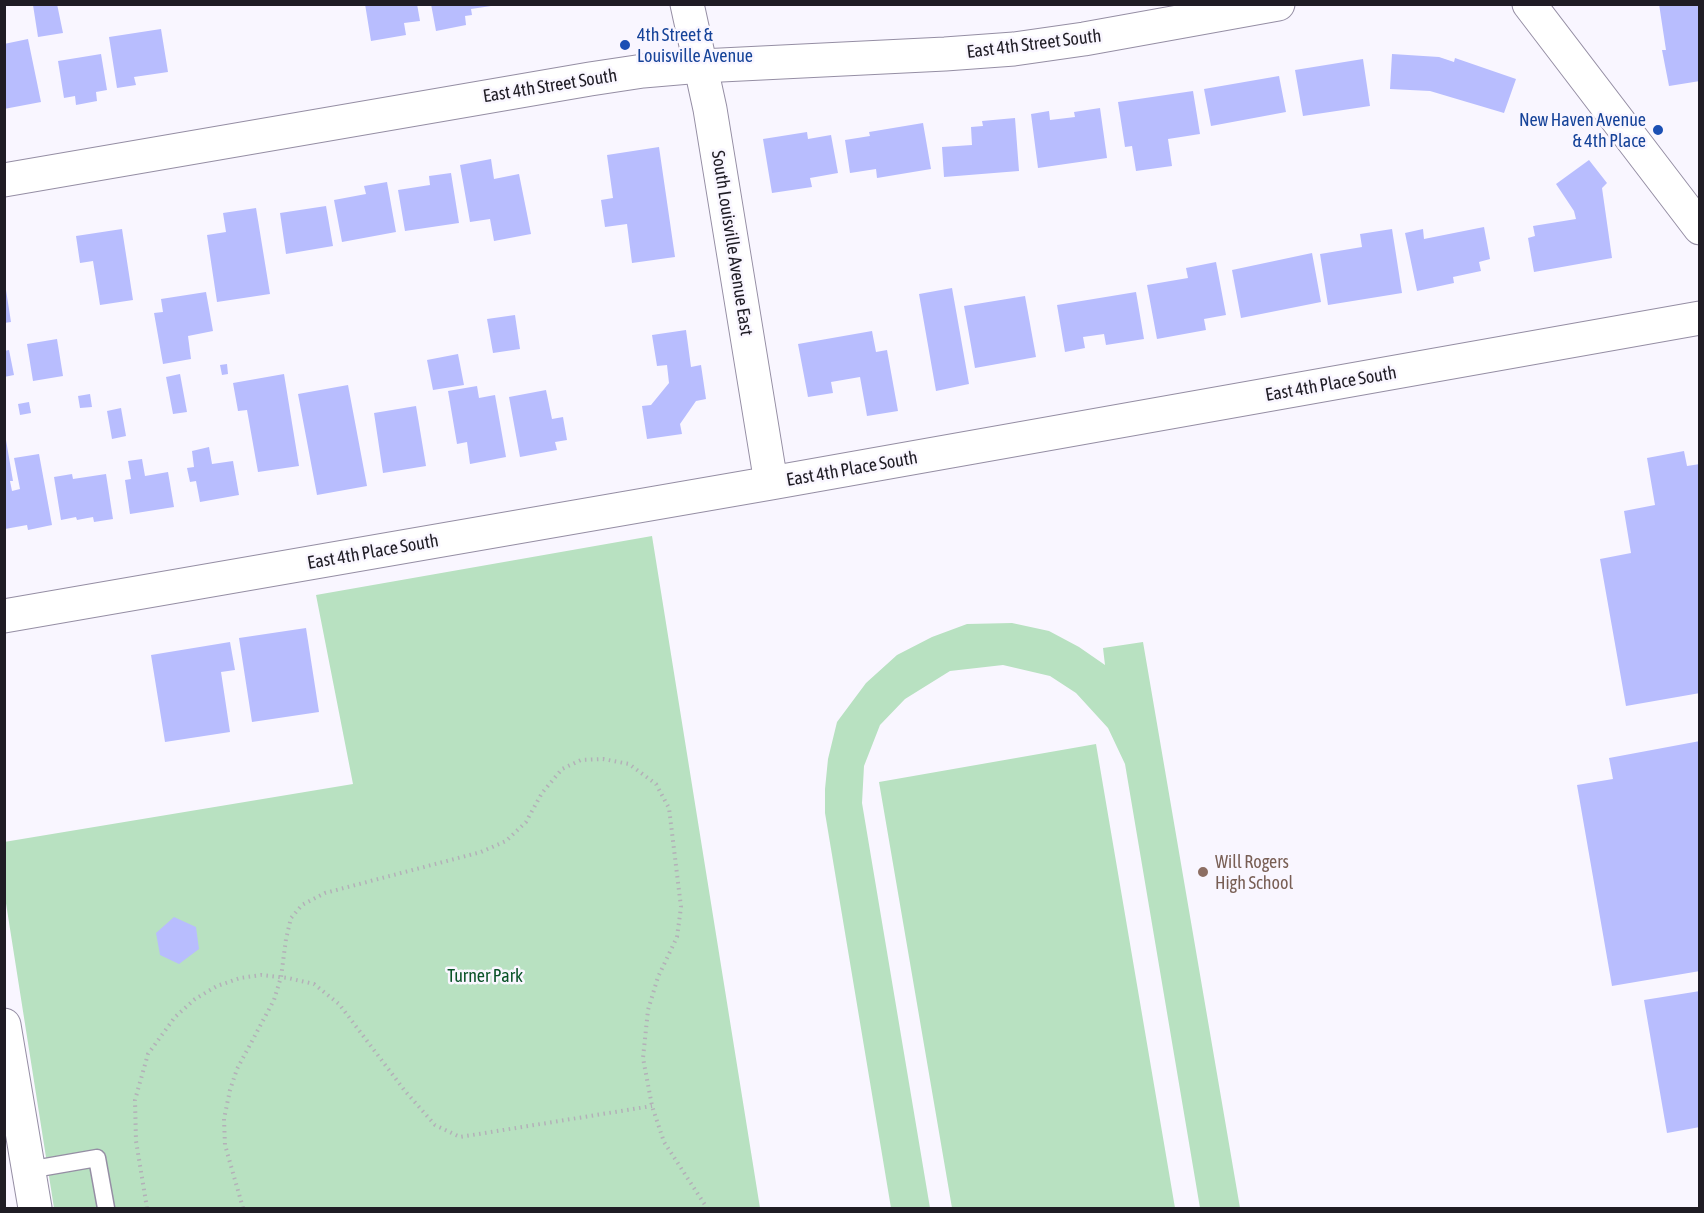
<!DOCTYPE html>
<html>
<head>
<meta charset="utf-8">
<style>
	body { margin:0 }
	#map { position:relative; width:1704px; height:1213px; overflow:hidden; background:#f9f6ff; font-family:"Asap Condensed",sans-serif }
	canvas { display:block }
	.frame { position:absolute; inset:0; border:6px solid #1f1c24; pointer-events:none }
</style>
</head>
<body>
<div id="map">
<canvas width="1704" height="1213"></canvas>
<div class="frame"></div>
</div>
<script>
const ctx = document.querySelector('canvas').getContext('2d');
ctx.lineJoin = 'round';
function paint(path, color) { ctx.fillStyle = color; ctx.fill(path, 'evenodd'); }
const toPath = rows => new Path2D(rows.map(r => 'M' + r).join(''));
function stroke(path, color, width, dash) { ctx.strokeStyle = color; ctx.lineWidth = width; ctx.lineCap = dash ? 'butt' : 'round'; ctx.setLineDash(dash || []); ctx.stroke(path); }
function label(font, color, halo, rows, align = 'center') {
  ctx.font = font + ' "Asap Condensed",sans-serif'; ctx.lineWidth = 5; ctx.setLineDash([]); ctx.textBaseline = 'middle'; ctx.strokeStyle = halo; ctx.fillStyle = color; for (const [text, x, y, turn = 0] of rows) {
    ctx.save(); ctx.translate(x, y); ctx.rotate((+turn || 0) * Math.PI / 180); ctx.textAlign = isNaN(turn) ? turn : align; if (halo) ctx.strokeText(text, 0, 0); ctx.fillText(text, 0, 0); ctx.restore();
  }
}
const green = toPath([
	[652,536,760,1208,54,1208,5,897,4,842,353,784,316,595],
	[1012,623,1049,631,1079,647,1105,665,1103,648,1143,642,1240,1208,1200,1208,1125,764,1108,728,1076,693,1050,676,1003,665,950,671,905,699,880,725,864,766,862,803,930,1208,891,1208,825,813,825,789,828,759,837,722,866,683,897,655,932,637,967,624],
	[1096,744,1175,1208,952,1208,879,782]
]);
const building = toPath([
	[57,4,63,33,38,37,33,5],
	[365,4,417,4,420,21,404,23,406,35,371,41],
	[431,4,491,4,491,6,471,9,472,15,465,16,466,25,436,31],
	[1659,4,1700,4,1700,81,1669,86,1662,50,1666,50],
	[161,29,168,72,134,77,136,85,117,88,109,37],
	[28,39,41,102,4,109,4,44],
	[101,54,107,90,96,92,97,101,76,105,75,96,64,98,58,61],
	[1392,54,1439,57,1454,62,1455,58,1516,79,1504,113,1430,91,1390,89],
	[1363,59,1370,106,1303,116,1295,70],
	[1279,76,1286,112,1211,126,1204,89],
	[1193,91,1200,134,1168,139,1172,166,1136,171,1132,146,1125,147,1118,102],
	[1100,108,1107,158,1038,168,1031,114,1049,111,1050,120,1075,117,1074,112],
	[1015,118,1019,171,944,177,942,147,972,145,971,127,983,126,982,121],
	[923,123,931,169,877,178,876,169,850,173,845,140,870,136,869,132],
	[807,132,808,139,831,135,838,173,810,178,812,187,772,193,763,139],
	[659,147,675,257,632,263,627,224,605,227,601,200,613,198,607,155],
	[491,159,494,179,519,174,531,234,494,241,490,219,470,222,460,165],
	[1589,160,1607,183,1602,188,1612,258,1534,272,1528,238,1535,236,1533,226,1576,219,1574,211,1556,184],
	[451,173,459,223,405,231,398,190,430,185,429,176],
	[387,182,396,232,342,242,334,200,366,194,364,186],
	[326,206,333,246,286,254,280,213],
	[256,208,270,294,217,302,207,235,226,232,223,213],
	[1484,227,1490,259,1479,262,1481,271,1453,277,1454,283,1417,291,1405,233,1423,229,1424,239],
	[122,229,133,300,100,305,93,261,80,263,76,236],
	[1392,229,1402,293,1328,305,1320,254,1362,247,1360,234],
	[1312,253,1321,302,1241,318,1232,270],
	[1216,262,1226,315,1204,319,1206,330,1157,339,1147,285,1188,278,1186,268],
	[952,288,969,384,936,391,919,294],
	[4,290,6,290,11,322,4,323],
	[206,292,213,331,188,336,191,359,163,364,154,313,163,312,161,299],
	[1136,292,1144,339,1106,345,1104,334,1083,337,1085,348,1065,352,1057,305],
	[1025,296,1036,357,975,368,964,306],
	[515,315,520,349,493,353,487,319],
	[686,330,691,367,701,365,706,399,696,401,680,424,682,434,647,439,642,406,651,405,669,383,667,365,657,366,652,335],
	[872,331,876,352,887,350,898,411,867,416,860,377,831,382,833,393,808,397,798,344],
	[57,339,63,376,33,381,27,344],
	[9,350,14,375,4,377,4,351],
	[458,354,464,385,433,390,427,360],
	[227,364,228,374,222,375,220,365],
	[180,374,187,412,173,414,166,377],
	[284,374,299,466,258,472,247,410,238,411,233,383],
	[348,385,367,486,317,495,298,394],
	[477,386,479,398,495,395,506,457,470,464,467,442,457,444,448,391],
	[546,390,552,419,563,417,567,440,555,442,557,450,520,457,509,397],
	[90,394,92,407,80,408,78,396],
	[29,402,31,413,20,415,18,404],
	[416,406,426,466,383,473,374,413],
	[121,408,126,436,112,439,107,411],
	[6,440,13,481,10,481,12,491,20,489,14,458,39,454,52,525,28,530,27,525,5,529],
	[209,447,212,464,233,461,239,495,200,502,196,481,190,482,187,468,194,467,192,451],
	[1684,451,1687,466,1700,464,1700,693,1626,706,1600,559,1631,553,1624,511,1655,505,1647,458],
	[142,459,145,476,168,472,174,507,130,514,125,480,131,479,128,461],
	[72,474,73,479,106,474,113,519,94,522,93,517,77,520,76,517,61,520,54,477],
	[306,628,319,712,252,722,239,638],
	[230,642,235,670,221,672,230,732,165,742,151,655],
	[1700,741,1700,971,1612,986,1577,785,1613,779,1609,758],
	[174,917,196,927,199,949,179,964,160,955,156,933],
	[1700,991,1700,1127,1667,1133,1644,1000]
]);
const path = toPath([
	[147,1208,136,1141,135,1100,148,1054,175,1017,195,999,217,986,240,978,261,975,288,978,314,984,339,1004,405,1091,435,1125,460,1137,652,1106],
	[243,1208,225,1145,224,1119,230,1090,237,1069,274,1000,281,977,286,939,291,918,302,905,325,893,481,852,506,841,526,822,542,793,562,769,581,760,603,759,629,764,656,784,669,808,681,907,677,937,658,977,648,1010,643,1058,652,1106,664,1142,707,1208]
]);
const service = toPath([
	[28,1170,97,1158,106,1208]
]);
const minor = toPath([
	[687,4,710,109,771,483],
	[4,616,771,483,1700,318],
	[4,1025,35,1208]
]);
const tertiary = toPath([
	[1529,4,1700,228],
	[4,180,590,79,643,71,701,66,945,54,1014,49,1084,39,1278,4]
]);
const markers = [
	[625,45,6,"#1a4fb4"],
	[1658,130,6,"#1a4fb4"],
	[1203,872,6,"#8d6e63"]
];
const transitNames = [
	["4th Street &",637,35],
	["Louisville Avenue",637,56],
	["New Haven Avenue",1646,120,"right"],
	["& 4th Place",1646,141,"right"]
];
const streetNames = [
	["East 4th Street South",1034,44,-7],
	["East 4th Street South",550,86,-9],
	["South Louisville Avenue East",732,243,81],
	["East 4th Place South",1331,384,-10],
	["East 4th Place South",852,469,-10],
	["East 4th Place South",373,552,-10]
];
const educationNames = [
	["Will Rogers",1215,862],
	["High School",1215,883]
];
const parkNames = [
	["Turner Park",485,976]
];
paint(green, '#b8e1c1');
paint(building, '#b8bdfe');
stroke(service, '#958ea4', 19);
stroke(minor, '#958ea4', 35);
stroke(tertiary, '#958ea4', 35);
stroke(path, '#b3b0b8', 4, [1.5, 4.5]);
stroke(service, '#fff', 16);
stroke(minor, '#fff', 33);
stroke(tertiary, '#fff', 33);
for (const [x, y, r, color] of markers) { const dot = new Path2D(); dot.arc(x, y, r, 0, 2 * Math.PI); ctx.fillStyle = color; ctx.fill(dot); stroke(dot, '#f9f6ff', 2); }
label('18px', '#164399', '#f9f6ff', transitNames, 'left');
label('18px', '#1f1c24', '#f9f6ff', streetNames);
label('18px', '#785e54', '#f9f6ff', educationNames, 'left');
label('18px', '#095227', '#f9f6ff', parkNames);
</script>
</body>
</html>
